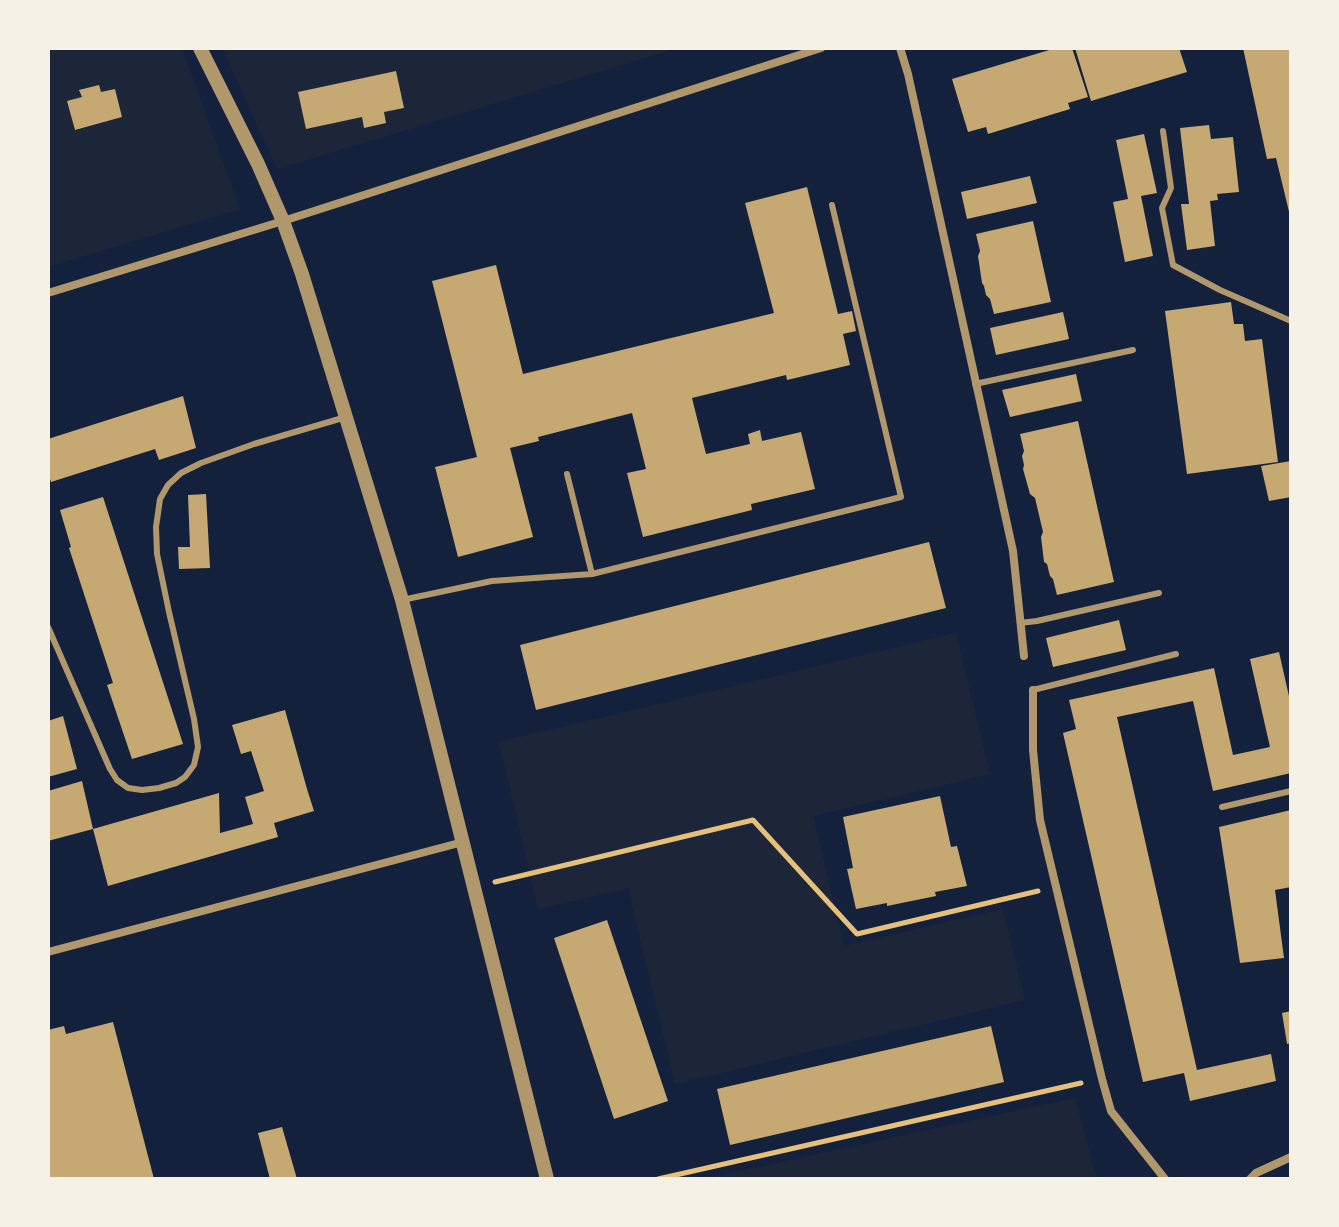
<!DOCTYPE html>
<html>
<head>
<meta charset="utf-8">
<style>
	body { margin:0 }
	#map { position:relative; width:1339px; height:1227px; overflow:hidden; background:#14213d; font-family:"PT Sans Narrow",sans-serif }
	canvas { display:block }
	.frame { position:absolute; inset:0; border:50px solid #f6f1e7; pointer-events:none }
</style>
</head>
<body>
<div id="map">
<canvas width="1339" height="1227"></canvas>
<div class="frame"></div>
</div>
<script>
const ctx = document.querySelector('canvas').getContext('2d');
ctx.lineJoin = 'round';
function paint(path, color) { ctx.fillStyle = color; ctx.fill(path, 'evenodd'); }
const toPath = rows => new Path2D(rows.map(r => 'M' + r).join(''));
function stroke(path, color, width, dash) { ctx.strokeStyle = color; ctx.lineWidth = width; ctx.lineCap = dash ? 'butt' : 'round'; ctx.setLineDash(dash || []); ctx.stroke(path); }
const green = toPath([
	[48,48,182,48,240,209,48,267],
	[222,48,678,48,277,169],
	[956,633,990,774,813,816,844,946,1003,909,1025,1000,675,1084,628,888,538,909,499,742],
	[1075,1098,1097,1179,703,1179]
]);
const building = toPath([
	[1056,48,1072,48,1088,97,1068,103,1070,109,988,134,986,127,968,132,952,79],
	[1075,48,1179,48,1187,72,1091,101],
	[1243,48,1291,48,1291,220,1276,158,1267,159],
	[396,71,404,108,384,112,386,123,364,128,362,117,306,129,298,92],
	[99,85,101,92,115,89,122,117,75,130,67,101,82,97,79,90],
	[1209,125,1211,139,1233,137,1239,192,1217,194,1218,200,1210,201,1215,246,1187,250,1181,204,1189,204,1180,128],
	[1144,134,1157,193,1141,196,1153,256,1125,262,1113,202,1128,199,1116,140],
	[1030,176,1037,203,967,219,961,192],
	[807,187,838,314,852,311,856,331,843,334,850,365,787,380,786,375,692,398,706,454,750,444,748,434,760,430,762,441,801,432,815,489,751,504,752,510,643,537,627,473,646,469,632,413,538,437,539,441,510,448,533,537,458,557,435,467,477,457,432,281,496,265,523,374,774,313,745,203],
	[1033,221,1051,302,994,314,990,299,986,295,984,286,982,283,978,256,980,251,976,234],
	[1231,302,1234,324,1243,324,1245,341,1262,339,1278,462,1187,474,1165,311],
	[1063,312,1069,339,996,355,990,328],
	[1076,374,1082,401,1010,417,1002,390],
	[183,396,196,448,159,460,155,449,51,482,48,473,48,439],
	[1078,421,1114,582,1057,595,1053,579,1050,576,1047,564,1044,562,1041,537,1043,532,1035,498,1030,494,1023,469,1024,465,1022,456,1024,451,1020,434],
	[1291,461,1291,497,1269,501,1261,466],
	[206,494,210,568,179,569,178,547,190,547,188,495],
	[103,497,183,744,132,759,107,685,113,683,69,548,71,547,60,510],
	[929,542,946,608,536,710,520,645],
	[1119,620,1126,650,1053,667,1046,638],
	[1279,652,1291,705,1291,773,1213,791,1193,701,1117,717,1197,1070,1271,1054,1276,1081,1190,1101,1184,1073,1143,1082,1063,733,1076,729,1069,700,1214,668,1233,755,1270,747,1250,659],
	[285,710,307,789,314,811,274,823,278,837,108,886,93,829,219,793,220,833,253,824,245,797,264,791,251,751,241,754,232,725],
	[63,716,77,769,48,777,48,721],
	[82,781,93,829,48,841,48,791],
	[940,796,951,847,957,846,967,886,935,892,936,896,887,906,887,903,856,909,847,869,853,868,843,817],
	[1291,810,1291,887,1275,890,1284,958,1240,963,1219,827],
	[607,920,668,1101,614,1119,554,938],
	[1291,1011,1291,1043,1287,1044,1282,1013],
	[113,1022,154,1179,48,1179,48,1030,64,1026,66,1034],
	[991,1026,1004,1082,730,1145,717,1089],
	[282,1127,297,1179,270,1179,258,1133]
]);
const path = toPath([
	[495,882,753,820,857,934,1038,891],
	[658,1179,1081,1083]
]);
const service = toPath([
	[1163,131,1171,188,1162,208,1173,265,1220,290,1291,321],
	[975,384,1133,350],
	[592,574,901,497,832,205],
	[402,600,492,581,592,574,567,474],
	[1020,623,1037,621,1159,593],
	[48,627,110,769,117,780,128,788,142,790,159,788,176,783,185,777,194,765,198,747,194,719,169,612,157,554,156,527,160,499,168,485,181,473,201,463,254,444,346,417],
	[1033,690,1176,654],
	[1222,807,1291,791]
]);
const minor = toPath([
	[900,48,908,74,1013,551,1024,656],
	[48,293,283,221,821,48],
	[1033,690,1033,750,1040,820,1102,1079,1111,1111,1165,1179],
	[48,952,463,842],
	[1250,1179,1256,1173,1291,1157]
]);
const tertiary = toPath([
	[200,48,258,164,283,221,302,274,402,600,547,1179]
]);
paint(green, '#1d2539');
paint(building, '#c6a872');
stroke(path, '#e5c07b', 5);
stroke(service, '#b1986c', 6);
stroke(minor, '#b1986c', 8);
stroke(tertiary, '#b1986c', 14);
</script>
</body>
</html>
